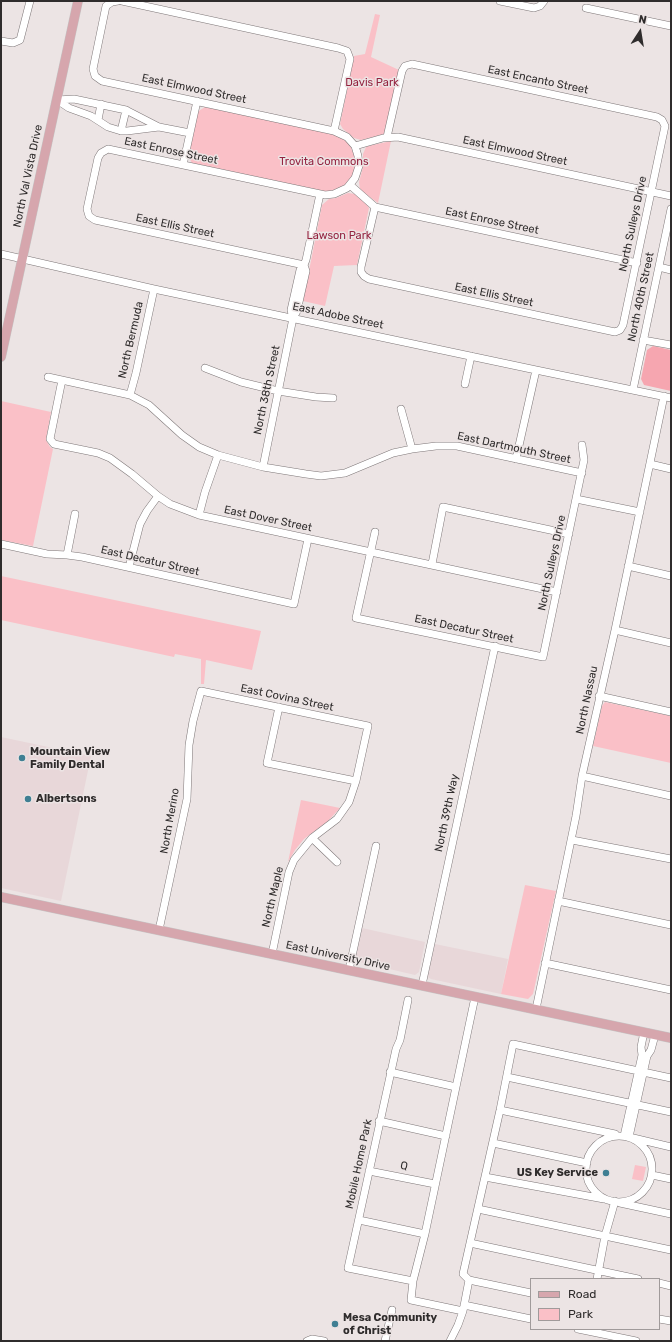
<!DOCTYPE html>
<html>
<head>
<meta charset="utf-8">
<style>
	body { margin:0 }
	#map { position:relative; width:672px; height:1342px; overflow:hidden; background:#ece4e4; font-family:Rubik,sans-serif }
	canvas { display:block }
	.frame { position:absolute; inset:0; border:2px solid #2f2c2c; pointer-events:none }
	.legend { position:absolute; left:530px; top:1278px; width:130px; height:52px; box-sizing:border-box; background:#ece4e4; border:1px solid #a09a9a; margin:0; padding:5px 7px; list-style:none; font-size:12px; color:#2f2c2c }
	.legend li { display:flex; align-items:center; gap:8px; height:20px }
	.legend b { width:20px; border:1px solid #a09a9a }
	.north { position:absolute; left:620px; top:12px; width:40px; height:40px; -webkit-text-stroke:3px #ece4e4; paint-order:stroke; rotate:12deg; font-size:11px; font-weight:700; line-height:16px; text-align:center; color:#2f2c2c }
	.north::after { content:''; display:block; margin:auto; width:14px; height:18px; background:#2f2c2c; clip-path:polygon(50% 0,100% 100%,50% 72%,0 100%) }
</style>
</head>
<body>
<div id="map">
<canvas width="672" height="1342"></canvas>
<div class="frame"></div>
<ul class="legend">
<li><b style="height:5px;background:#d6a6ad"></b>Road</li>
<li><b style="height:11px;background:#fac0c7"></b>Park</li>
</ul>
<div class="north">N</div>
</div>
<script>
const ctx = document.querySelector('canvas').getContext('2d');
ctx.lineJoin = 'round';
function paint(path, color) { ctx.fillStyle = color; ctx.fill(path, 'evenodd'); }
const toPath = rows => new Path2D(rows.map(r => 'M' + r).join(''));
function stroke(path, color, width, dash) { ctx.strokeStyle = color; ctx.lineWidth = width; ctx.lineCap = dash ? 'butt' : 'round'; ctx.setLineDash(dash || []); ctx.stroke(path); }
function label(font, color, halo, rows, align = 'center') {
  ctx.font = font + ' Rubik,sans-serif'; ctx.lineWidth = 3; ctx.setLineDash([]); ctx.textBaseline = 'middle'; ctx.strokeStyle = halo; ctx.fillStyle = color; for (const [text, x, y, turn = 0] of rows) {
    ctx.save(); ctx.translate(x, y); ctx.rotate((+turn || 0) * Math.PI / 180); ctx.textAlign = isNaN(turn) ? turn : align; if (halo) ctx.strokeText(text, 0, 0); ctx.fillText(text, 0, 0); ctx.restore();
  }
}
const built = toPath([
	[1,737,91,756,61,901,1,888],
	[362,928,425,942,419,972,415,975,355,961],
	[435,944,508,959,501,994,431,979,428,977,428,974]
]);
const green = toPath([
	[375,14,380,15,371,57,399,70,385,134,361,140,354,138,343,129,340,124,354,56,365,54],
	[205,107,334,134,345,140,350,145,356,160,354,173,347,184,343,187,330,191,323,191,192,163,188,156,197,112],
	[391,141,378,203,360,190,359,182,363,167,363,154,366,147,368,146],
	[348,193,355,194,365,202,369,208,357,265,334,266,325,306,303,301,322,205,329,199,336,198],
	[1,401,51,412,46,440,50,447,53,449,33,546,1,540],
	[1,576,261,631,252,670,206,660,204,684,201,684,201,659,175,654,174,657,1,620],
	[605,702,671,716,671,763,593,746,602,706],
	[301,800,340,808,328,821,304,839,295,850,288,862],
	[525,885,556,891,533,994,528,999,501,994],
	[635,1165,646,1167,643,1181,632,1179]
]);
const water = toPath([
	[653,346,671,350,671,391,644,385,641,379,647,350]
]);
const minor = toPath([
	[118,1,112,2,106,6,93,69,95,76,102,81,334,131,347,137,355,146,358,156,359,166,355,178,347,188,334,194,325,195,108,149,101,153,98,158,87,209,89,216,95,220,304,265],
	[122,1,338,48,347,51,350,59,334,131],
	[500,1,534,8,540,6,544,1],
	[586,8,671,26],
	[1,41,13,43,20,40,30,1],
	[57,100,74,99,126,110,159,127,190,133],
	[57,100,69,108,91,116,108,127,121,131,127,131,159,127],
	[98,120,101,104],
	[121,131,126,110],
	[355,146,383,138,398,137,671,196],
	[183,165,197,101],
	[350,185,375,207,637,263],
	[375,207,361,267,361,272,364,276,369,279,615,332,620,330,623,325,665,126,662,120,657,117,412,64,405,66,402,71,387,137],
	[1,254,154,289,536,370,671,398],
	[659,267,671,270],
	[293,318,291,310,300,270,304,265,306,260,320,194],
	[643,340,671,345],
	[205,368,241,382,278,391,316,397,333,398],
	[48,377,130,395,149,405,182,435,199,447,218,455,263,467,306,474,321,476,345,473,393,453,412,449,436,446,457,446,582,473],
	[62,380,50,439,54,444,98,453,110,458,132,474,158,496,170,504,199,515,557,592],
	[465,384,471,356],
	[633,390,671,209],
	[130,395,136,373,154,289],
	[401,409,412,449],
	[516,459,536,370],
	[650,464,671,469],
	[263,467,293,318,297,311,306,271,304,265],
	[576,499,640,512],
	[199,515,205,492,218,455],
	[375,532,356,618,543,657,584,460,582,445],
	[1,544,47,554,67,555,82,557,294,604,308,539],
	[67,555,75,514],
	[432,564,443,507,569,534],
	[628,566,671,576],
	[129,567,140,524,147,511,158,496],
	[615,630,671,643],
	[599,696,671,712],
	[279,707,267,763,356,781],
	[582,776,671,796],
	[312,838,337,862],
	[572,840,671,859],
	[558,901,671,925],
	[159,930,187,799,189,745,193,721,201,691,368,726,356,781,349,802,337,819,312,838,294,860,289,872,272,954],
	[545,963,671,990],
	[349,970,376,846],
	[422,985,495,646],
	[408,1000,400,1040,396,1049,348,1268,413,1281,411,1300,463,1311],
	[536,1009,576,816,582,776,615,630,664,396],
	[655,1035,651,1050,647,1056,629,1137,671,1147],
	[390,1072,456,1087],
	[507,1077,671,1112],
	[500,1110,615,1134],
	[379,1121,446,1136],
	'586 1169a33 33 0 1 1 66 0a33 33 0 1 1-66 0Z',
	[624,1136,642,1055,641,1047,644,1032],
	[493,1143,587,1163],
	[369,1171,435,1184],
	[652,1175,671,1179],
	[485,1177,604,1199],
	[620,1203,671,1214],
	[478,1209,671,1250],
	[359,1220,425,1234],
	[470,1243,638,1279],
	[597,1279,605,1236,615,1201],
	[469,1280,531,1293],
	[413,1281,425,1234,475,997],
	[659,1283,671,1286],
	[464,1305,531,1319],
	[659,1319,671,1321],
	[578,1329,636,1341],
	[307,1341,312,1339,324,1341],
	[385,1341,392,1310],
	[450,1341,458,1325,463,1311,469,1280,463,1274,500,1110,513,1044,671,1078]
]);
const major = toPath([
	[1,357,78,1],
	[1,897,671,1038]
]);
const markers = [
	[22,758,4,"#3f7f93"],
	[28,799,4,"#3f7f93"],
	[606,1173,4,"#3f7f93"],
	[335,1324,4,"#3f7f93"]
];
const streetNames = [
	["East Encanto Street",538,80,12],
	["East Elmwood Street",194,89,12],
	["East Enrose Street",171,151,12],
	["East Elmwood Street",515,151,12],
	["North Val Vista Drive",28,176,-78],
	["East Enrose Street",492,221,12],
	["North Sulleys Drive",633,224,-78],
	["East Ellis Street",175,226,12],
	["East Ellis Street",494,295,12],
	["North 40th Street",641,297,-78],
	["East Adobe Street",338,316,12],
	["North Bermuda",131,340,-77],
	["North 38th Street",267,390,-78],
	["East Dartmouth Street",514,448,12],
	["East Dover Street",268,519,12],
	["East Decatur Street",150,561,13],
	["North Sulleys Drive",552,563,-78],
	["East Decatur Street",464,629,12],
	["East Covina Street",287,698,12],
	["North Nassau",587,700,-78],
	["North 39th Way",447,813,-78],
	["North Merino",170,821,-80],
	["North Maple",273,897,-77],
	["East University Drive",338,956,12],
	["Mobile Home Park",359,1164,-78],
	["Q",404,1166,11]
];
const parkNames = [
	["Davis Park",372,83],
	["Trovita Commons",324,162],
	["Lawson Park",339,236]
];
const poiNames = [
	["Mountain View",30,752],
	["Family Dental",30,765],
	["Albertsons",36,799],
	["US Key Service",598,1173,"right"],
	["Mesa Community",343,1318],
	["of Christ",343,1331]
];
paint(built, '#e8d7d9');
paint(green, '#fac0c7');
paint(water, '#f6a6b0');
stroke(minor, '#7e7778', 8);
stroke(major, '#c5c4c4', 10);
stroke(minor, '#fff', 7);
stroke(major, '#d6a6ad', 9);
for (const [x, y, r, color] of markers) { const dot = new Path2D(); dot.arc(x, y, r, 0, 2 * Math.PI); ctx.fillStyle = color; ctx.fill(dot); stroke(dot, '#ece4e4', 1.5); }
label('11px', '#2f2c2c', '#ece4e4', streetNames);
label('11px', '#942340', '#ece4e4', parkNames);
label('bold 11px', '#2f2c2c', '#ece4e4', poiNames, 'left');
</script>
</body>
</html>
